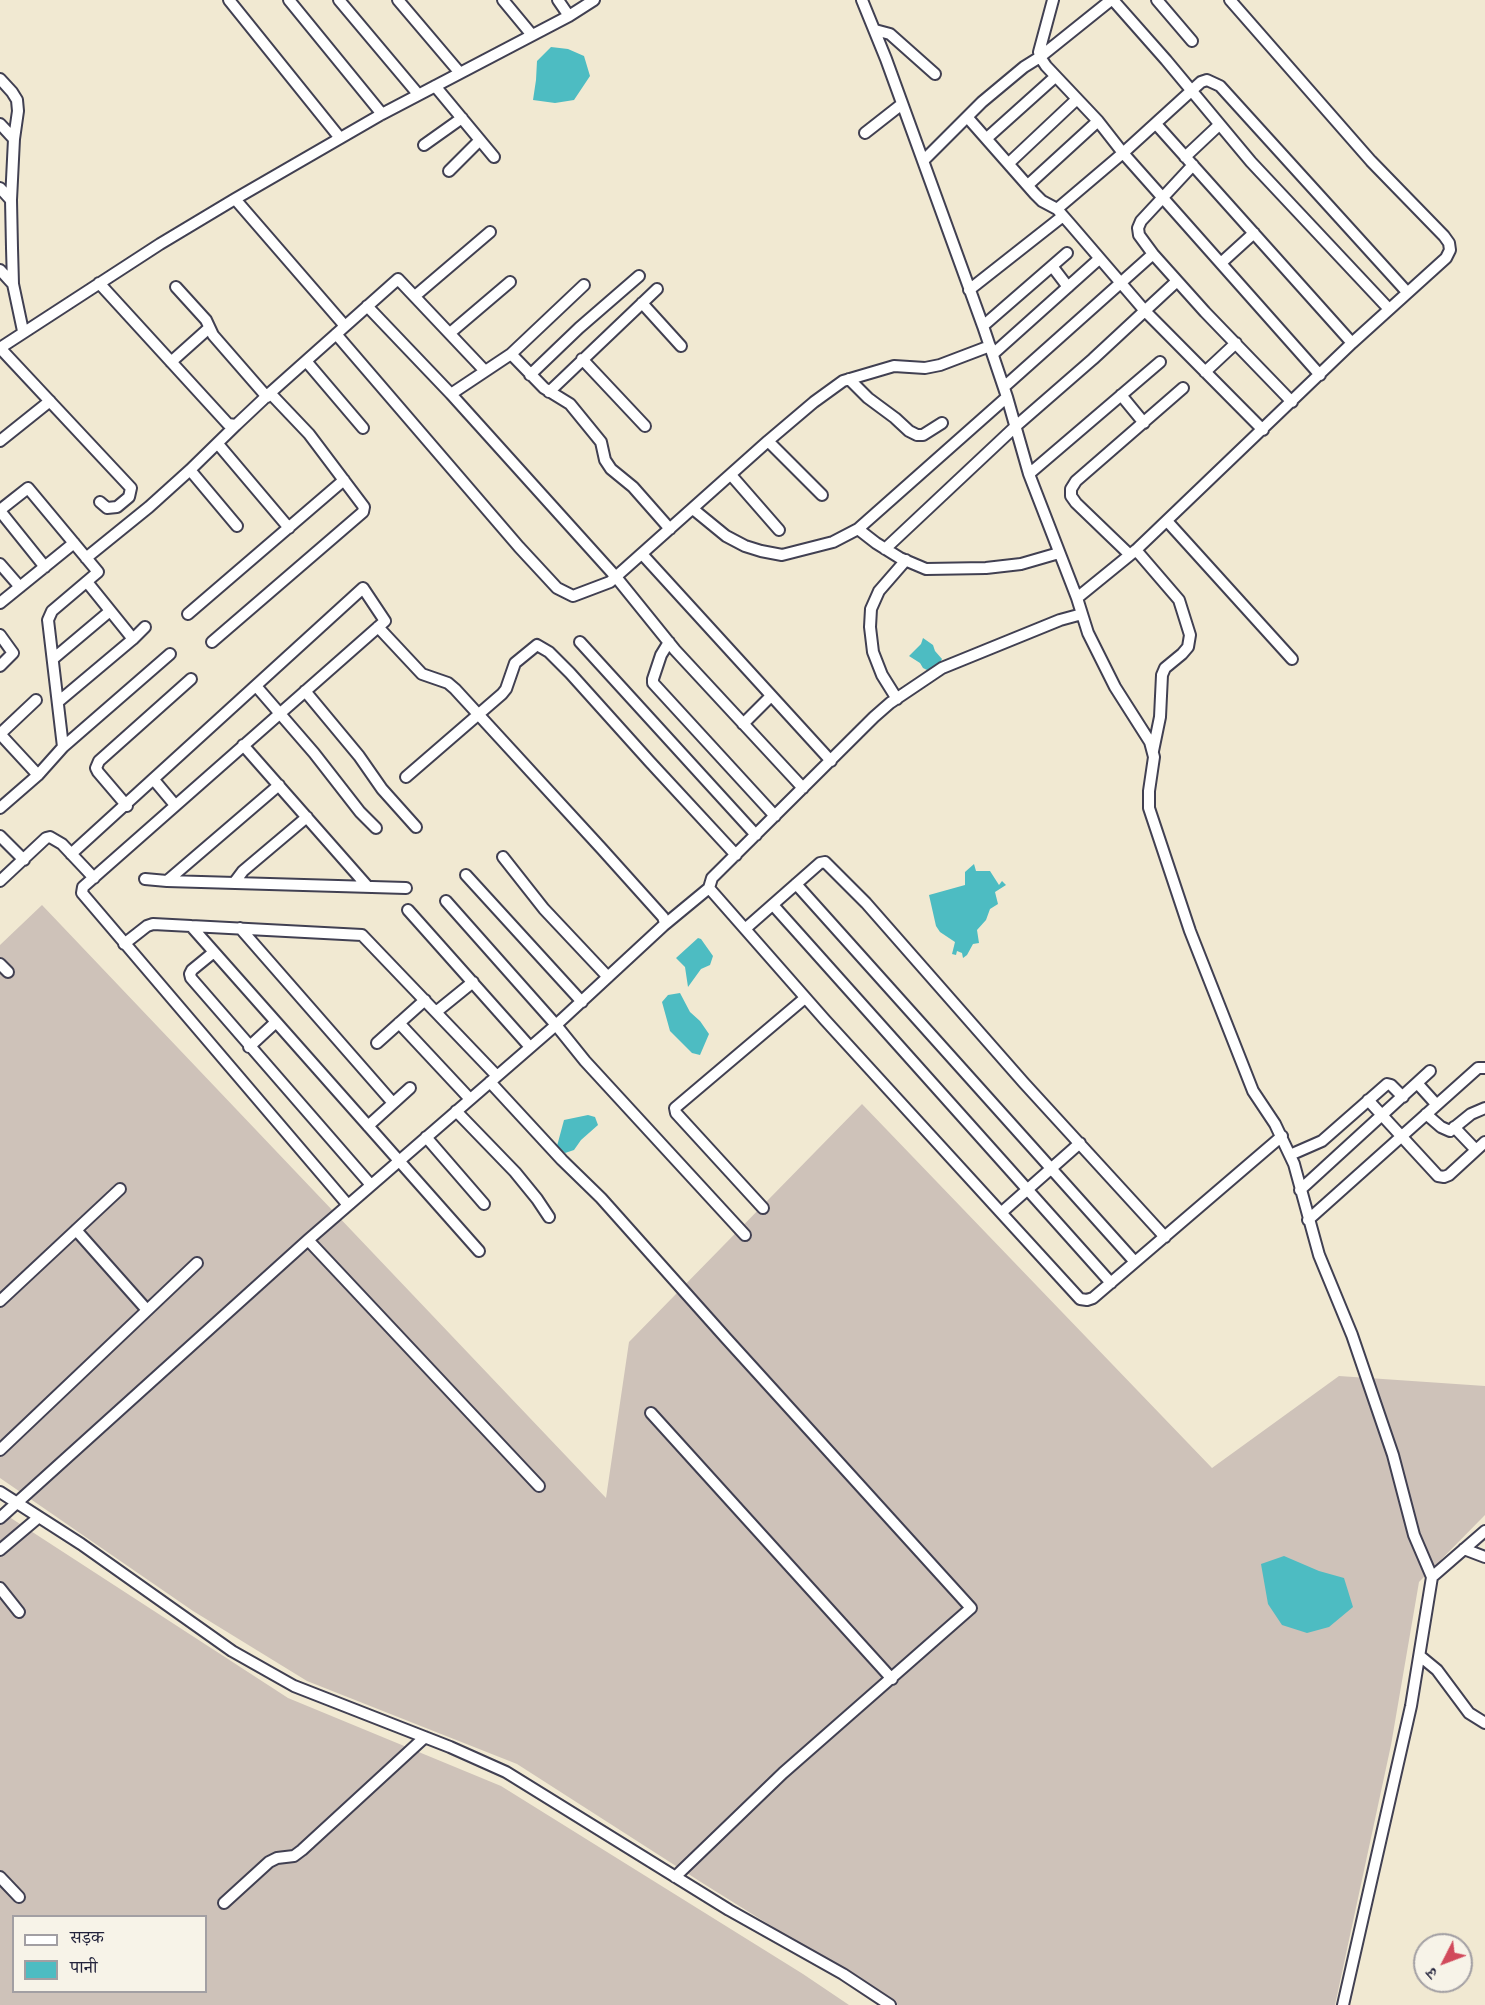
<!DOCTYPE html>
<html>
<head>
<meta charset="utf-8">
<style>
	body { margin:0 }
	#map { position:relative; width:1485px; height:2005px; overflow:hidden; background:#f1e9d2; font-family:"Libre Caslon Text","Noto Serif Devanagari",serif }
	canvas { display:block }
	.legend { position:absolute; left:12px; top:1915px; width:195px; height:78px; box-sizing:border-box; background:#f7f3e8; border:2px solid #a29fa3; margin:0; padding:8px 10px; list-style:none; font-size:18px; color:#22223b }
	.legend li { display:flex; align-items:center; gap:12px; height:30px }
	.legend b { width:30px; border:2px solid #a29fa3 }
	.north { position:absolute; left:1413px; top:1933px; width:60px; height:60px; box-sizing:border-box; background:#f7f3e8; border:2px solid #a29fa3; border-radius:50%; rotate:228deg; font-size:16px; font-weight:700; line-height:24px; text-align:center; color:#22223b }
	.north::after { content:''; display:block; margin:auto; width:21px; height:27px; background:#d1495b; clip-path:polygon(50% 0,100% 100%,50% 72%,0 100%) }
</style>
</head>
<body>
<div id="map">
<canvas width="1485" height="2005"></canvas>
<ul class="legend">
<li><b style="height:8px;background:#fff"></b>सड़क</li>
<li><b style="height:16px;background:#4dbcc2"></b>पानी</li>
</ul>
<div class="north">उ</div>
</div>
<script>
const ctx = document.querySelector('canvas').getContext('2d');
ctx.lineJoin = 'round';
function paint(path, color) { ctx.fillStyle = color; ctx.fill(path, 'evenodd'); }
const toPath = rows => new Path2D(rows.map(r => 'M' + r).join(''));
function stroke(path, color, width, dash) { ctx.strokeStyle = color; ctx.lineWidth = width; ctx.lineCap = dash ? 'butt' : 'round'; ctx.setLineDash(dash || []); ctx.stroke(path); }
const industrial = toPath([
	[42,905,606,1498,629,1342,862,1104,1212,1468,1339,1376,1485,1386,1485,1515,1419,1582,1391,1745,1335,2005,898,2005,704,1884,517,1764,307,1681,193,1611,0,1478,0,945],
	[0,1511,288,1698,501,1786,803,1974,849,2005,0,2005],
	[14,1916,206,1916,206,1992,14,1992]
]);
const water = toPath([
	[551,47,568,49,584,56,590,76,574,100,555,103,533,100,536,80,537,61],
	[923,638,933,645,935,651,942,659,937,668,927,670,923,668,920,663,909,656,921,644],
	[974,864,976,871,990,871,999,885,1002,881,1006,885,995,892,998,904,990,909,986,920,977,930,979,943,973,944,967,955,963,958,962,953,957,951,956,955,952,954,955,942,940,932,936,926,929,895,965,885,965,872],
	[698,938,701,939,713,956,710,965,701,969,688,987,685,967,676,958],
	[680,993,690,1012,700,1021,709,1034,700,1055,692,1053,670,1031,662,1002,668,995],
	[588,1115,595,1117,598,1125,581,1140,574,1150,565,1153,557,1146,564,1120],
	[1284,1556,1319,1571,1344,1578,1353,1607,1329,1627,1307,1633,1282,1625,1268,1604,1261,1564]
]);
const minor = toPath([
	[229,0,340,138],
	[289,0,382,114],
	[339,0,418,94],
	[398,0,460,73],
	[503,0,532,35],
	[558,0,569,16],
	[862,0,886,59,983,326,1007,397,1029,474,1077,598,1088,633,1115,687,1150,742,1154,757,1149,791,1149,808,1190,931,1253,1091,1275,1124,1294,1164,1319,1255,1352,1335,1393,1455,1414,1535,1432,1577],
	[1053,0,1039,52,1040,57,1046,66,1098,121,1123,153,1320,375],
	[1113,0,1166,60,1251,162,1389,309],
	[1157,0,1192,41],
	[875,30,890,34,935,74],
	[0,79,12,92,17,100,18,111,14,139,11,200,12,248,13,284,23,331],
	[435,86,494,157],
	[968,118,1035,194,1042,201,1057,209,1071,225,1145,311,1263,430],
	[0,124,14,139],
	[1156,124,1352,343],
	[865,133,902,104],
	[987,138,1055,77],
	[424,145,462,118],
	[1185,157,1219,125],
	[923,161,982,102,1024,67,1040,57,1111,0],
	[1009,163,1077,99],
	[1193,165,1141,221,1138,228,1139,235,1153,254,1205,312,1292,402],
	[449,171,480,140],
	[1028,185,1098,121],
	[0,188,11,200],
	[235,199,345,326],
	[1057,209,1123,153,1201,82,1207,80,1220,86,1407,292],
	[1221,263,1254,233],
	[1052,266,1068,287],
	[0,270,13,284],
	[99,283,228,424,236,425,270,393,309,434,364,507,363,512,212,642],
	[176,287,206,320,213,335,267,397],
	[969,290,1063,216],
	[415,296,490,232],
	[642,303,681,346],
	[367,306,451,394,616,577,675,650,803,788],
	[983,326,1067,253],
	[450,333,510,282],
	[336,334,519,547,557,588,573,596,610,582,768,441,814,402,843,381,894,366,925,368,940,365,990,346],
	[0,348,160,244,235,199,382,114,569,16,594,0],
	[0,348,131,488,129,497,117,507,107,508,100,502],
	[511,354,544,388,570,404,601,442,605,460,611,469,633,487,670,529],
	[993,354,1099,259],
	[582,359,645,426],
	[306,361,363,428],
	[171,362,209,328],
	[1205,372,1236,343],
	[530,375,579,328,639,276],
	[849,379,868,398,895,418,909,431,917,435,923,435,942,423],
	[1004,387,1153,254],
	[549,392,657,289],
	[270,393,398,279,485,371],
	[451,394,511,354,584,285],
	[1121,395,1144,423],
	[0,441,50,401],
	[768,441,822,495],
	[218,444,289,528],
	[190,470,237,526],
	[1029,474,1160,362],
	[731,475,779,530],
	[693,509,726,536,745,546,761,551,782,555,833,542,858,529,1007,397],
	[0,510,28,488,98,572,52,611,48,620,63,747],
	[0,511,45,567],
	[1167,521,1292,659],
	[858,529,876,543,900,558,926,569,986,568,1021,564,1059,553],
	[885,549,1016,426,1093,359,1177,281],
	[1136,550,1179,600,1190,635,1188,647,1182,654,1165,668,1162,675,1160,717,1153,751],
	[642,554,831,761],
	[1130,555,1076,503,1071,496,1071,489,1076,481,1183,388],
	[86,558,149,507,190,470,236,425],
	[0,564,20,587],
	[87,582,133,639],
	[1077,598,1136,550,1352,343,1446,258,1450,250,1449,243,1444,236,1371,161,1230,0],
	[0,603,74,543],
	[188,614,344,480],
	[1082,614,1060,620,942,668,890,703,874,717,712,878,709,888,825,1020,1080,1299,1087,1300,1093,1298,1282,1136],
	[0,635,13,653,0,666],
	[580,642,756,835],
	[669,642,661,655,653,679,653,683,775,816],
	[53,659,110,611],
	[256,686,314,753,360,812,376,828],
	[305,691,359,756,382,789,416,827],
	[897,699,882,675,873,652,870,627,871,609,879,591,906,560],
	[58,702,133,639,145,627],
	[743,724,771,696],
	[0,734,38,775],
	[0,734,36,700],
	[243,745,368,887],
	[406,777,502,694,506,689,515,663,537,645,549,652,570,673,650,762,736,855],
	[154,780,175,805],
	[127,806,98,772,96,768,99,761,191,679],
	[0,808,38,775,63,747,170,654],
	[0,836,24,860],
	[71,854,363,588,385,621,83,887,82,893,348,1205],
	[503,857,544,909,608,977],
	[466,875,582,1002],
	[145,879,167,881,406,888],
	[0,881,46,838,50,837,62,844,94,878],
	[167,881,279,785],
	[234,883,243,871,307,817],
	[796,884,1135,1262],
	[446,901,556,1025,585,1061,745,1235],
	[773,905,1111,1283],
	[408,910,530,1047],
	[191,926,479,1251],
	[663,926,709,888],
	[240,928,393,1103],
	[745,929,820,863,825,862,866,903,1024,1083,1165,1237],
	[124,944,147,926,153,924,362,935,497,1076],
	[214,952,192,970,190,974,191,978,371,1185],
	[0,964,8,972],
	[436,1012,473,982],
	[399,1023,470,1099],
	[377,1043,425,1000],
	[249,1047,276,1022],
	[490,1082,562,1160,601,1198,725,1337,971,1608,783,1773,675,1877],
	[1417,1083,1436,1104],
	[1368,1100,1438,1176,1444,1177,1449,1175,1485,1142],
	[456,1111,515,1172,537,1199,549,1217],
	[1426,1114,1441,1127,1450,1131,1471,1114,1485,1108],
	[368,1126,410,1088],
	[1454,1127,1476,1150],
	[426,1137,484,1204],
	[1290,1155,1322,1141,1387,1084,1391,1085,1403,1097],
	[1300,1190,1430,1071],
	[763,1208,676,1113,675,1108,805,998],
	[1002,1212,1080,1143],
	[1308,1220,1478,1068,1485,1068],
	[76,1230,147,1310],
	[308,1240,539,1486],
	[0,1301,120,1189],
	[651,1413,892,1679],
	[0,1450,197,1263],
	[0,1492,81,1544,232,1651,294,1686,450,1747,506,1772,729,1910,843,1974,890,2005],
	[0,1518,308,1240,556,1025,663,926,665,923,663,917,601,848,455,689,448,683,422,674,378,627],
	[1464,1549,1485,1557],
	[0,1550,39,1517],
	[0,1588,19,1612],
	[1420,1656,1437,1670,1469,1713,1485,1723],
	[0,1877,19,1897],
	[224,1903,269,1862,277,1858,294,1856,302,1850,425,1737],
	[1343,2005,1411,1706,1432,1577,1485,1531]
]);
paint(industrial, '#cec2b9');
paint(water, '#4dbcc2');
stroke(minor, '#414052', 14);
stroke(minor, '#fff', 10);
</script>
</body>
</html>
